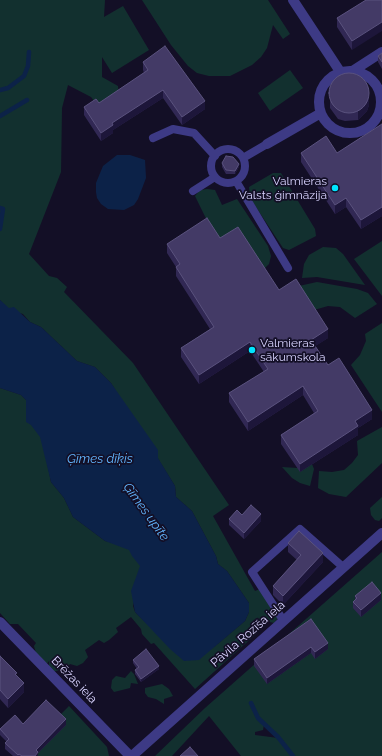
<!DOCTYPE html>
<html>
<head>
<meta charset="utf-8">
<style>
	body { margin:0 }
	canvas { display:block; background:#130f26 }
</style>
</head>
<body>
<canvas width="382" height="756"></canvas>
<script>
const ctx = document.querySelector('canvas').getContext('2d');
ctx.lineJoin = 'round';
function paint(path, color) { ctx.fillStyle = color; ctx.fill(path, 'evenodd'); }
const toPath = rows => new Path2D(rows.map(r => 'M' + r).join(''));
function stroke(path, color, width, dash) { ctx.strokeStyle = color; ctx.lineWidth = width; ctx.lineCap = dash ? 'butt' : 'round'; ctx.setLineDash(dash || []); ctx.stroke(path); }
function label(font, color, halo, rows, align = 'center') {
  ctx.font = font + ' Raleway,sans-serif'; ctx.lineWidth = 3.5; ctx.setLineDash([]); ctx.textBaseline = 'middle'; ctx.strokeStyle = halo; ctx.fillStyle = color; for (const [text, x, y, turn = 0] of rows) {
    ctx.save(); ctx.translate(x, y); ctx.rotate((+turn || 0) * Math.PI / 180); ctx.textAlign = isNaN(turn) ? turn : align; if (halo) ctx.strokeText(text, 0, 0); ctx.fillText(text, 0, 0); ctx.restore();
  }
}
const green = toPath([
	[0,0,105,0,104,17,123,6,149,50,112,73,102,57,102,77,118,86,119,101,100,108,91,97,68,85,62,108,61,172,29,254,49,276,57,278,67,287,64,292,133,363,229,505,213,516,255,591,260,589,278,618,274,623,266,621,265,626,195,689,154,643,151,644,142,634,141,629,131,617,116,628,118,632,109,640,104,643,99,640,85,650,88,657,83,663,77,666,70,664,66,668,53,672,49,668,49,661,46,665,37,657,34,646,36,643,18,624,10,624,0,613,0,388,21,395,26,400,26,418,42,438,51,482,64,498,73,517,105,541,128,547,143,563,133,606,135,612,145,622,214,647,245,621,249,612,249,603,227,571,218,564,216,556,192,511,176,497,175,486,111,383,95,367,77,361,41,327,30,322,23,314,9,310,0,300],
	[142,0,268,0,290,34,283,39,273,25,267,48,261,57,252,65,230,76,209,76,197,73,188,66,171,45],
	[290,70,303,88,270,111,258,93],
	[273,173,281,173,315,229,316,236,289,250,283,248,250,198,249,187],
	[207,189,215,190,222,205,237,199,268,246,271,256,269,264,261,272,220,247,195,196,200,190],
	[382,241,382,296,354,259],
	[323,247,336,248,343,254,365,285,317,277,302,278,304,264,309,255],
	[317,282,357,289,368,293,377,304,355,318,340,307,328,306,314,310,299,286],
	[382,323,382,412,351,365,360,355,366,341,365,334],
	[382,427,382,463,346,497,329,494,318,488,319,471,332,472,344,470,352,463,358,455,357,441],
	[312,464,314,469,310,486,300,483,292,478,282,467,297,468],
	[382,497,382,518,379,521,375,520,371,515,370,508],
	[382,552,382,756,241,756,209,716,172,756,155,756,205,708],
	[264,724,278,737,278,738,255,735,255,732,263,730],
	[131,671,134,674,138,684,131,683,130,688,114,692,111,688,112,680,116,676,125,678],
	[162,684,169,689,173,696,164,699,164,704,156,699,148,697,145,693,145,688],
	[69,706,107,747,109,756,36,756,58,717]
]);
const water = toPath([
	[117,155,130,155,145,160,146,178,138,199,134,205,124,210,108,209,101,204,97,198,96,192,96,183,103,166],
	[0,300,9,308,14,307,30,322,41,327,77,361,95,367,111,383,158,450,158,458,175,486,176,497,192,511,216,556,218,564,227,571,249,603,249,612,245,621,199,660,184,661,170,649,135,612,131,591,140,566,132,556,129,550,105,541,73,517,64,498,51,482,40,437,31,425,26,422,26,400,21,395,0,388]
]);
const stream = toPath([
	[0,90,8,88,24,76,28,66,29,52],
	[0,116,27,100],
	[0,208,3,209,0,229],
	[251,703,258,718,278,737,293,756]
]);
const service = toPath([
	[153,138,173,129,194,133,215,156],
	'211 166a17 17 0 1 1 34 0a17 17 0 1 1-34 0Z',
	[243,158,267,144],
	[236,181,288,268],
	[193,191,215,177],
	[283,620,252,572,300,529,343,567]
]);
const minor = toPath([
	[293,0,341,73],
	'319 102a31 31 0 1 1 62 0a31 31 0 1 1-62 0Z',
	[351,72,382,52],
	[267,144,321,113]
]);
const tertiary = toPath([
	[0,622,130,756],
	[132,756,382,533]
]);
const wall = toPath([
	[366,0,352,50,337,27,337,18],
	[382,53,382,69,378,62,378,56],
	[143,62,205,109,182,125,163,98,113,130,113,133,101,141,84,115,84,107,99,103,144,73,143,70],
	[330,86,369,105,367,111,358,120,345,121,338,119,330,108],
	[382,124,382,216,361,229,346,207,335,214,301,162,301,153,337,153],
	[222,163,239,167,235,174,226,174,222,167],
	[220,238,279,290,328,338,315,346,328,365,372,419,358,428,358,435,300,472,281,444,281,435,314,413,303,395,248,431,229,402,229,393,264,372,250,351,199,384,181,357,181,348,210,329,176,276,176,267,167,253,167,244],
	[242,515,261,521,244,539,229,525,229,519],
	[288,543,323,562,283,605,273,595,273,586,297,560,288,552],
	[355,596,381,600,361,617,353,608,353,602,355,600],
	[311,619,328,649,315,659,311,653,267,684,254,666,254,659],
	[0,656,17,676,24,692,8,708,0,699],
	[133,660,159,669,141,682,135,674,135,670,137,669,133,663],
	[23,724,66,725,38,753,38,756,13,756,5,749,5,743,7,742,0,735,0,729]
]);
const shadedWall = toPath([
	[382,22,382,31,352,50,352,41],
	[163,90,163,98,113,130,113,133,101,141,101,133,112,123],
	[369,96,369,105,367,111,358,120,358,111],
	[205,101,205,109,182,125,182,117],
	[239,164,239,167,235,174,235,171],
	[346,198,346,207,335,214,335,205],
	[382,207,382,216,361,229,361,220],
	[328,329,328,338,311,349,311,340],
	[250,342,250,351,199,384,199,375],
	[303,386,303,395,248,431,248,422],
	[372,410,372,419,358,428,358,435,300,472,300,464,355,421],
	[261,514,261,521,244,539,244,533],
	[323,553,323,562,283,605,283,596],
	[381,593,381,600,361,617,361,610],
	[328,643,328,649,315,659,315,652],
	[311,647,311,653,267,684,267,678],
	[159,666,159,669,141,682,141,679],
	[24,683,24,692,8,708,8,699],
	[66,719,66,725,38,753,38,756,35,756,36,750]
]);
const building = toPath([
	[366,0,382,0,382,22,352,41,337,18,366,0],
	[165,46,205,101,182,117,163,90,112,123,113,125,101,133,84,107,96,99,99,103,148,70,143,62,165,46],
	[382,53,382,62,378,56,382,53],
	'329 93a20 20 0 1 1 40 0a20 20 0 1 1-40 0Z',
	[382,124,382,207,361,220,346,198,335,205,301,153,326,136,337,153,382,124],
	[226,156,233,157,239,164,235,171,226,170,222,163,226,156],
	[207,218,220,238,238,227,279,290,296,279,328,329,311,340,328,365,339,358,372,410,355,421,358,426,300,464,281,435,318,411,303,386,248,422,229,393,268,369,250,342,199,375,181,348,214,327,176,267,180,264,167,244,207,218],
	[251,505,261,514,244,533,229,519,237,510,242,515,251,505],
	[299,531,323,553,283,596,273,586,301,555,288,543,299,531],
	[372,582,381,593,361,610,353,602,357,598,355,596,372,582],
	[311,619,328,643,315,652,311,647,267,678,254,659,311,619],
	[146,649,159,666,141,679,135,670,139,667,133,660,146,649],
	[0,656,17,673,15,674,24,683,8,699,0,690,0,656],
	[46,700,66,719,36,750,38,752,35,756,22,756,19,754,18,755,5,743,9,739,0,729,15,715,23,724,46,700],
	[190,747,198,756,180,756,190,747]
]);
const markers = [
	[335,188,4,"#00e5ff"],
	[252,350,4,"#00e5ff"]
];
const poiNames = [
	["Valmieras",327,181],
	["Valsts ģimnāzija",327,195],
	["Valmieras",260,343,"left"],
	["sākumskola",260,357,"left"]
];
const streetNames = [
	["Pāvila Rozīša iela",248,634,-41],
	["Brēžas iela",74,680,46]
];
const waterNames = [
	["Ģīmes dīķis",100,459],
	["Ģīmes upīte",146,512,54]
];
paint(green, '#12302f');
paint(water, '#0c2248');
stroke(stream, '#0c2248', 4.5);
stroke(service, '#3d3a85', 8);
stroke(minor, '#3d3a85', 10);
stroke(tertiary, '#3d3a85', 10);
paint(wall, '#312854');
paint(shadedWall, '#1d163a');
paint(building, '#433a66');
stroke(building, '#5a527e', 1);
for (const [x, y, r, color] of markers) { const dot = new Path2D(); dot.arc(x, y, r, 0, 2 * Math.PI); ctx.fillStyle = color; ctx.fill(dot); stroke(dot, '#130f26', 1.5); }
label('12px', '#d9d4ff', '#130f26', poiNames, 'right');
label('12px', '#d9d4ff', '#130f26', streetNames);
label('italic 13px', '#62b6ff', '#130f26', waterNames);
</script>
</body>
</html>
